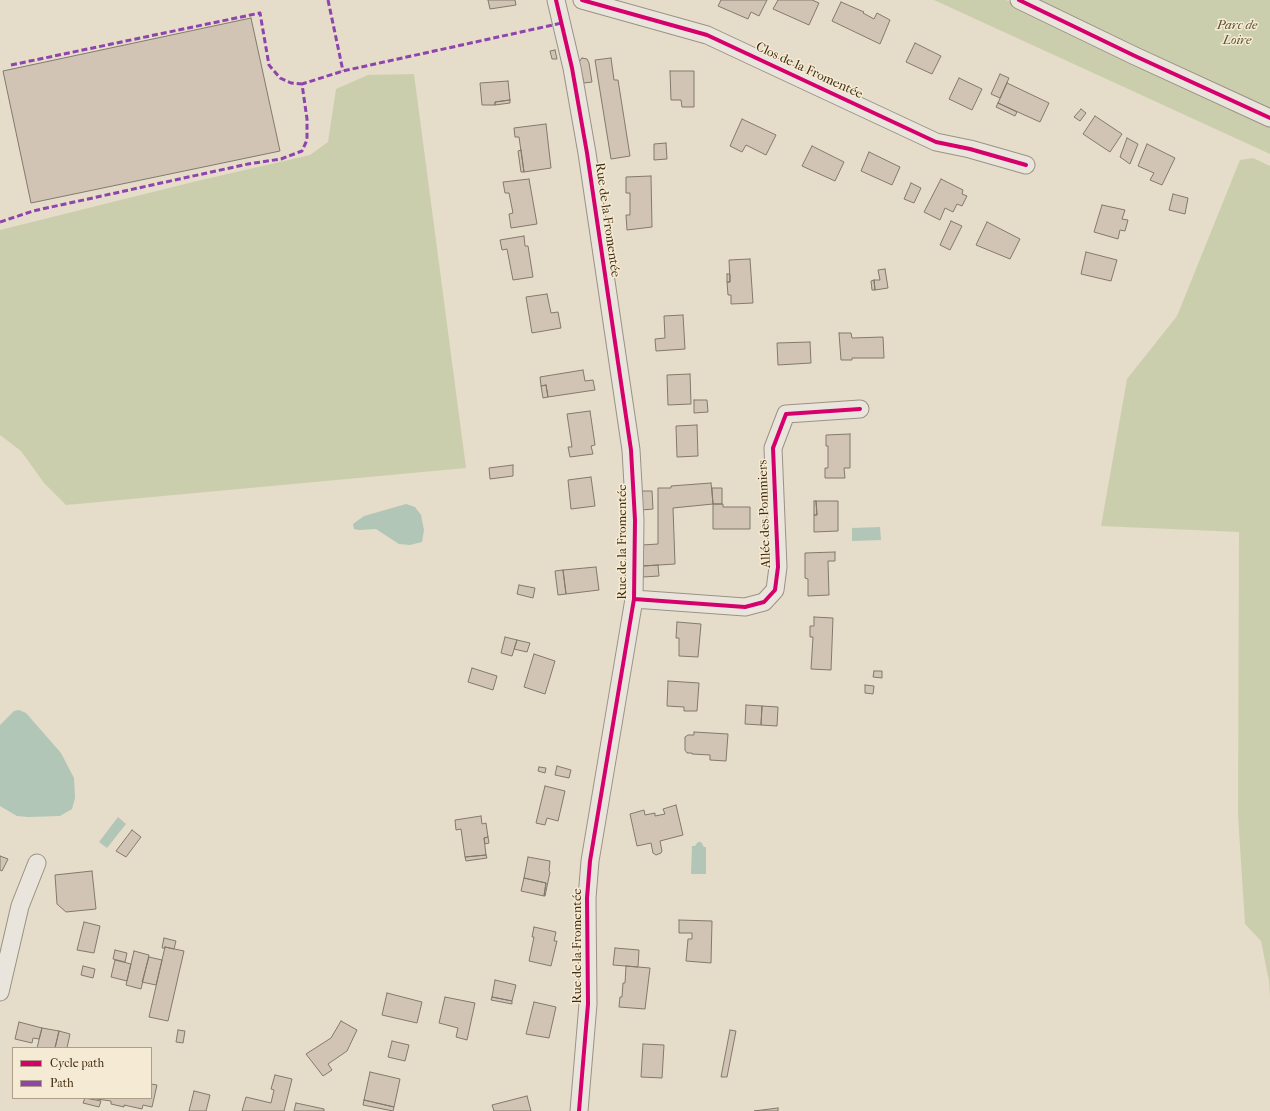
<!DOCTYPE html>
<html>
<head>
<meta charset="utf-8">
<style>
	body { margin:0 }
	#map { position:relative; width:1270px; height:1111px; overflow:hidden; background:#e5dcc9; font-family:"IM FELL French Canon",serif }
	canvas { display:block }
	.legend { position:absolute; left:12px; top:1047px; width:140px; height:52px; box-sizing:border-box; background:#f5ebd5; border:1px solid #ad9e85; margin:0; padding:5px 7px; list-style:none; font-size:12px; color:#412b0e }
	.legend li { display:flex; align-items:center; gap:8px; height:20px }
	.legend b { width:20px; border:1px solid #ad9e85 }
</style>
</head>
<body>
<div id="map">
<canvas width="1270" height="1111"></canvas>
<ul class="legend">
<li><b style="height:5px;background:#d6006c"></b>Cycle path</li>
<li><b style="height:5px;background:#8e44ad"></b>Path</li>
</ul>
</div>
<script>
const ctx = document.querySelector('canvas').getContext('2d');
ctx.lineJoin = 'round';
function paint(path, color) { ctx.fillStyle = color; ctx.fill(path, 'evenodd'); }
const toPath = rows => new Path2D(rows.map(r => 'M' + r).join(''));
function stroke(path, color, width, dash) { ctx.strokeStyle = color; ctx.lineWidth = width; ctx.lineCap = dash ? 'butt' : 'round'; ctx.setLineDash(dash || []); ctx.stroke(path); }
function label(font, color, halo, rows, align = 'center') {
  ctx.font = font + ' "IM FELL French Canon",serif'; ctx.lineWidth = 3; ctx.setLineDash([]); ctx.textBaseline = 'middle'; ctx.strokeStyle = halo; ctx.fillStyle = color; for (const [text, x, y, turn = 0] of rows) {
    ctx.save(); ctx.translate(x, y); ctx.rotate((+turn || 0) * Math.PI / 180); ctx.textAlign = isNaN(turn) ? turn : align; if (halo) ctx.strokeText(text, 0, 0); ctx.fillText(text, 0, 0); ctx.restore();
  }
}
const green = toPath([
	[934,0,1006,0,1142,66,1270,124,1270,154],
	[1035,0,1270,0,1270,110],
	[414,74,466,468,66,505,44,483,21,451,0,435,0,230,197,181,310,155,328,142,336,89,368,75],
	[1253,158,1270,166,1270,998,1269,981,1261,941,1245,924,1238,816,1239,532,1101,526,1127,379,1177,316,1240,160]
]);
const water = toPath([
	[406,504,415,507,421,515,424,530,422,542,410,545,399,544,376,529,359,530,354,529,353,524,364,516],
	[880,527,881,540,852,541,852,528],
	[19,710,26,713,61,753,74,778,75,798,72,809,60,816,28,817,17,816,0,806,0,725,14,711],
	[118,817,126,824,107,848,99,842],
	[698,842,701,842,704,847,706,847,706,874,691,874,692,846,695,846]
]);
const building = toPath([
	[488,0,515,0,516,5,490,9,488,0],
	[721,0,767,0,759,16,751,12,748,19,718,6,721,0],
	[778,0,812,0,819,3,809,25,773,9,778,0],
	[841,2,864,12,863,13,874,19,877,13,890,20,880,44,832,21,841,2],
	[251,18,280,151,31,203,3,71,251,18],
	[915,43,941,56,932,74,906,62,915,43],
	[555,50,557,59,552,59,550,51,555,50],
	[582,58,587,59,589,63,592,82,584,83,579,62,582,58],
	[611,58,614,80,618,80,630,156,611,159,595,60,611,58],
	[670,71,694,71,694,107,682,107,681,100,671,100,670,71],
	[1000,74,1009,78,1000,98,991,94,1000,74],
	[959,78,982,89,972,110,949,99,959,78],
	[508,81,510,100,495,102,495,105,482,105,480,83,508,81],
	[1007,83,1049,103,1040,122,998,103,1007,83],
	[510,100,510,103,495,105,495,102,510,100],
	[998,103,1017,112,1015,116,996,107,998,103],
	[1081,109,1086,113,1080,121,1074,117,1081,109],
	[1095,116,1122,134,1110,152,1083,134,1095,116],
	[742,119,776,135,766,155,746,145,742,152,730,146,742,119],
	[546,124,551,168,524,172,519,137,515,137,514,128,546,124],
	[1127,138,1138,144,1130,164,1120,157,1127,138],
	[666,143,667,159,654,160,654,144,666,143],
	[1147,144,1175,158,1162,185,1150,180,1154,173,1138,166,1147,144],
	[812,146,844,162,835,181,802,166,812,146],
	[521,150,524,172,521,172,518,151,521,150],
	[869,152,900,167,892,185,861,171,869,152],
	[651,176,652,227,627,230,626,215,630,215,630,193,626,193,626,177,651,176],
	[529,179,537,224,511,228,509,214,513,213,509,193,505,193,503,182,529,179],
	[941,179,963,190,962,194,967,196,962,206,957,204,953,212,945,208,940,220,924,212,941,179],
	[911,183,921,188,914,203,904,199,911,183],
	[1173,194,1188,198,1185,214,1169,210,1173,194],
	[1102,205,1125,210,1122,219,1128,220,1125,231,1120,230,1118,239,1094,232,1102,205],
	[951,221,962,226,950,250,940,245,951,221],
	[987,222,1020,239,1010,259,976,245,987,222],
	[524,236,525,246,528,246,533,277,513,280,507,249,502,250,500,240,524,236],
	[1086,252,1117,260,1111,281,1081,274,1086,252],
	[750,259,753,303,731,304,731,295,728,295,727,282,730,282,729,260,750,259],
	[885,269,888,288,875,290,874,280,880,280,878,270,885,269],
	[727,274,730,274,730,282,727,282,727,274],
	[874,280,875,290,872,290,871,281,874,280],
	[547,294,551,313,558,312,561,328,532,333,526,297,547,294],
	[683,315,685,349,656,351,655,339,665,338,664,316,683,315],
	[839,333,851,333,852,338,883,337,884,358,852,358,852,360,841,360,839,333],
	[810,342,811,363,778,365,777,343,810,342],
	[583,370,585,381,593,380,595,390,548,397,546,385,541,386,540,377,583,370],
	[690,374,691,404,668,405,667,375,690,374],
	[546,385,548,397,543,398,541,386,546,385],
	[694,400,707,400,708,412,694,413,694,400],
	[590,411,595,445,591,446,593,454,570,457,568,447,572,447,567,414,590,411],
	[697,425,698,456,677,457,676,426,697,425],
	[850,434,850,468,844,468,845,478,825,478,825,468,828,468,828,446,826,446,826,435,850,434],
	[513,465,513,476,490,479,489,468,513,465],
	[591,477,595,506,571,509,568,480,591,477],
	[711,483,713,504,673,508,675,564,643,566,642,545,658,544,658,488,671,488,671,486,711,483],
	[712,488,722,488,722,504,713,504,712,488],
	[642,491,652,491,653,509,642,510,642,491],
	[814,501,816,501,817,515,814,515,814,501],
	[816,501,838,501,838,531,814,532,814,515,817,515,816,501],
	[713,504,723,504,723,507,750,507,750,529,713,529,713,504],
	[835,552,835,561,828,561,829,595,808,596,808,579,805,578,805,553,835,552],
	[658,565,659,576,643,577,643,566,658,565],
	[596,567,599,590,566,594,563,570,596,567],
	[563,570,566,594,558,595,555,571,563,570],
	[519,585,535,588,533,598,517,594,519,585],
	[814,617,833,618,831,670,811,669,813,637,810,637,810,626,814,626,814,617],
	[677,622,701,624,698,657,679,656,679,638,676,638,677,622],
	[505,637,517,640,512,656,501,653,505,637],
	[517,640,530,643,527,652,514,649,517,640],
	[534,654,555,661,545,694,524,687,534,654],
	[472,668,497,676,493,690,468,682,472,668],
	[874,671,882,671,882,678,873,677,874,671],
	[668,681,699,683,697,711,684,711,684,707,667,706,668,681],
	[865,685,874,686,873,694,865,693,865,685],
	[746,705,762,706,761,725,745,724,746,705],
	[762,706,778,707,777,726,761,725,762,706],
	[694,732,728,734,726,761,710,760,710,755,692,754,692,753,687,753,685,750,685,737,688,735,694,735,694,732],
	[557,766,571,770,569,778,555,775,557,766],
	[539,767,546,768,545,773,538,771,539,767],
	[545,786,565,791,558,821,547,818,545,825,536,823,545,786],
	[676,805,683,835,660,841,662,851,661,853,656,855,653,853,651,843,637,846,630,814,644,810,645,815,655,813,655,816,665,814,663,809,676,805],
	[481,816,482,824,486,823,488,837,484,838,486,855,465,857,461,829,456,830,455,820,481,816],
	[132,830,141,837,126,857,116,851,132,830],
	[488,837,489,843,485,844,484,838,488,837],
	[486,855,487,858,466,861,465,857,486,855],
	[0,856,8,859,2,871,0,870,0,856],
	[528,857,550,861,549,871,550,872,545,896,544,896,546,883,524,878,528,857],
	[92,871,96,909,66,912,57,904,55,875,92,871],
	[524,878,546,883,544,896,521,891,524,878],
	[679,920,712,921,711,963,686,961,688,939,692,939,692,933,679,933,679,920],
	[84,922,100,926,94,953,77,950,84,922],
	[534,927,556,932,554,941,557,941,551,966,529,961,534,937,532,937,534,927],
	[164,938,176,941,174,949,165,947,165,948,162,948,164,938],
	[165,947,184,951,168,1021,149,1017,165,947],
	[615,948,639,950,638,967,613,965,615,948],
	[115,950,127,953,125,962,113,959,115,950],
	[134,951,149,955,141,989,126,985,134,951],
	[149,957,162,960,156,985,142,982,149,957],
	[115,960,131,964,127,981,111,977,115,960],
	[83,966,95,969,93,978,81,975,83,966],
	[626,966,650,968,645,1009,619,1007,620,997,622,997,623,983,625,983,626,966],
	[495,980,516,985,512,1001,492,997,495,980],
	[387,993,422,1002,417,1023,382,1015,387,993],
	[445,997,475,1003,467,1040,456,1037,458,1028,439,1023,445,997],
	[492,997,512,1001,512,1004,491,1000,492,997],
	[534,1002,556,1007,549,1038,526,1034,534,1002],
	[341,1021,357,1030,347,1051,328,1064,332,1070,323,1076,306,1054,331,1038,341,1021],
	[19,1022,42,1028,39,1039,33,1038,32,1043,15,1039,19,1022],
	[42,1028,59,1031,55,1048,37,1048,42,1028],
	[178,1030,185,1031,183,1043,176,1042,178,1030],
	[730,1030,736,1031,727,1077,721,1077,730,1030],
	[59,1031,70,1034,67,1048,55,1048,59,1031],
	[392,1041,409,1045,405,1061,388,1057,392,1041],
	[643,1044,664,1045,662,1078,641,1077,643,1044],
	[370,1072,400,1079,394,1107,364,1100,370,1072],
	[275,1075,292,1079,284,1111,242,1111,246,1097,271,1103,274,1090,271,1089,275,1075],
	[151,1084,157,1085,152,1107,143,1105,142,1109,124,1105,124,1107,111,1104,111,1101,90,1098,151,1098,151,1084],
	[194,1091,210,1095,206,1111,189,1111,194,1091],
	[527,1096,531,1111,494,1111,492,1105,527,1096],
	[85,1098,101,1101,99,1107,83,1103,85,1098],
	[364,1100,394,1107,393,1111,363,1105,364,1100],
	[296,1103,324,1109,324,1111,294,1111,296,1103],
	[778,1108,778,1111,754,1111,778,1108]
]);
const minor = toPath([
	[556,0,572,68,587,153,631,450,635,520,634,599,590,861,587,898,588,1004,579,1111],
	[582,0,707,35,936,142,970,149,1026,165],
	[1019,0,1135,56,1270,118],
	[634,599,745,607,764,602,775,590,778,567,773,448,786,414,860,409],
	[0,992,20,906,37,863]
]);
const quiet = toPath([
	[328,0,343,71],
	[11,65,260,13,269,65,280,78,291,83,302,84],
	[0,222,33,211,248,164,281,159,302,151,307,140,307,119,302,84,343,71,562,23]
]);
const cycleway = toPath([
	[556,0,572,68,587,153,631,450,635,520,634,599,590,861,587,898,588,1004,579,1111],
	[582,0,707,35,936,142,970,149,1026,165],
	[1019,0,1135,56,1270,118],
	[634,599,745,607,764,602,775,590,778,567,773,448,786,414,860,409]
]);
const parkNames = [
	["Parc de",1237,26],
	["Loire",1237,41]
];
const streetNames = [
	["Clos de la Fromentée",809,71,25],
	["Rue de la Fromentée",607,220,82],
	["Allée des Pommiers",765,514,-92],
	["Rue de la Fromentée",623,542,-90],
	["Rue de la Fromentée",578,946,-90]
];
paint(green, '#cbceac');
paint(water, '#b1c6b6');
paint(building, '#d2c4b5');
stroke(building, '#817a6c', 1);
stroke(minor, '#9a9284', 19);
stroke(minor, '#eae5dc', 17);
stroke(quiet, '#8e44ad', 3, [6, 3]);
stroke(cycleway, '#d6006c', 4);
label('italic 13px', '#5e5130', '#f5ebd5', parkNames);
label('13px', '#412b0e', '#f5ebd5', streetNames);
</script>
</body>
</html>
